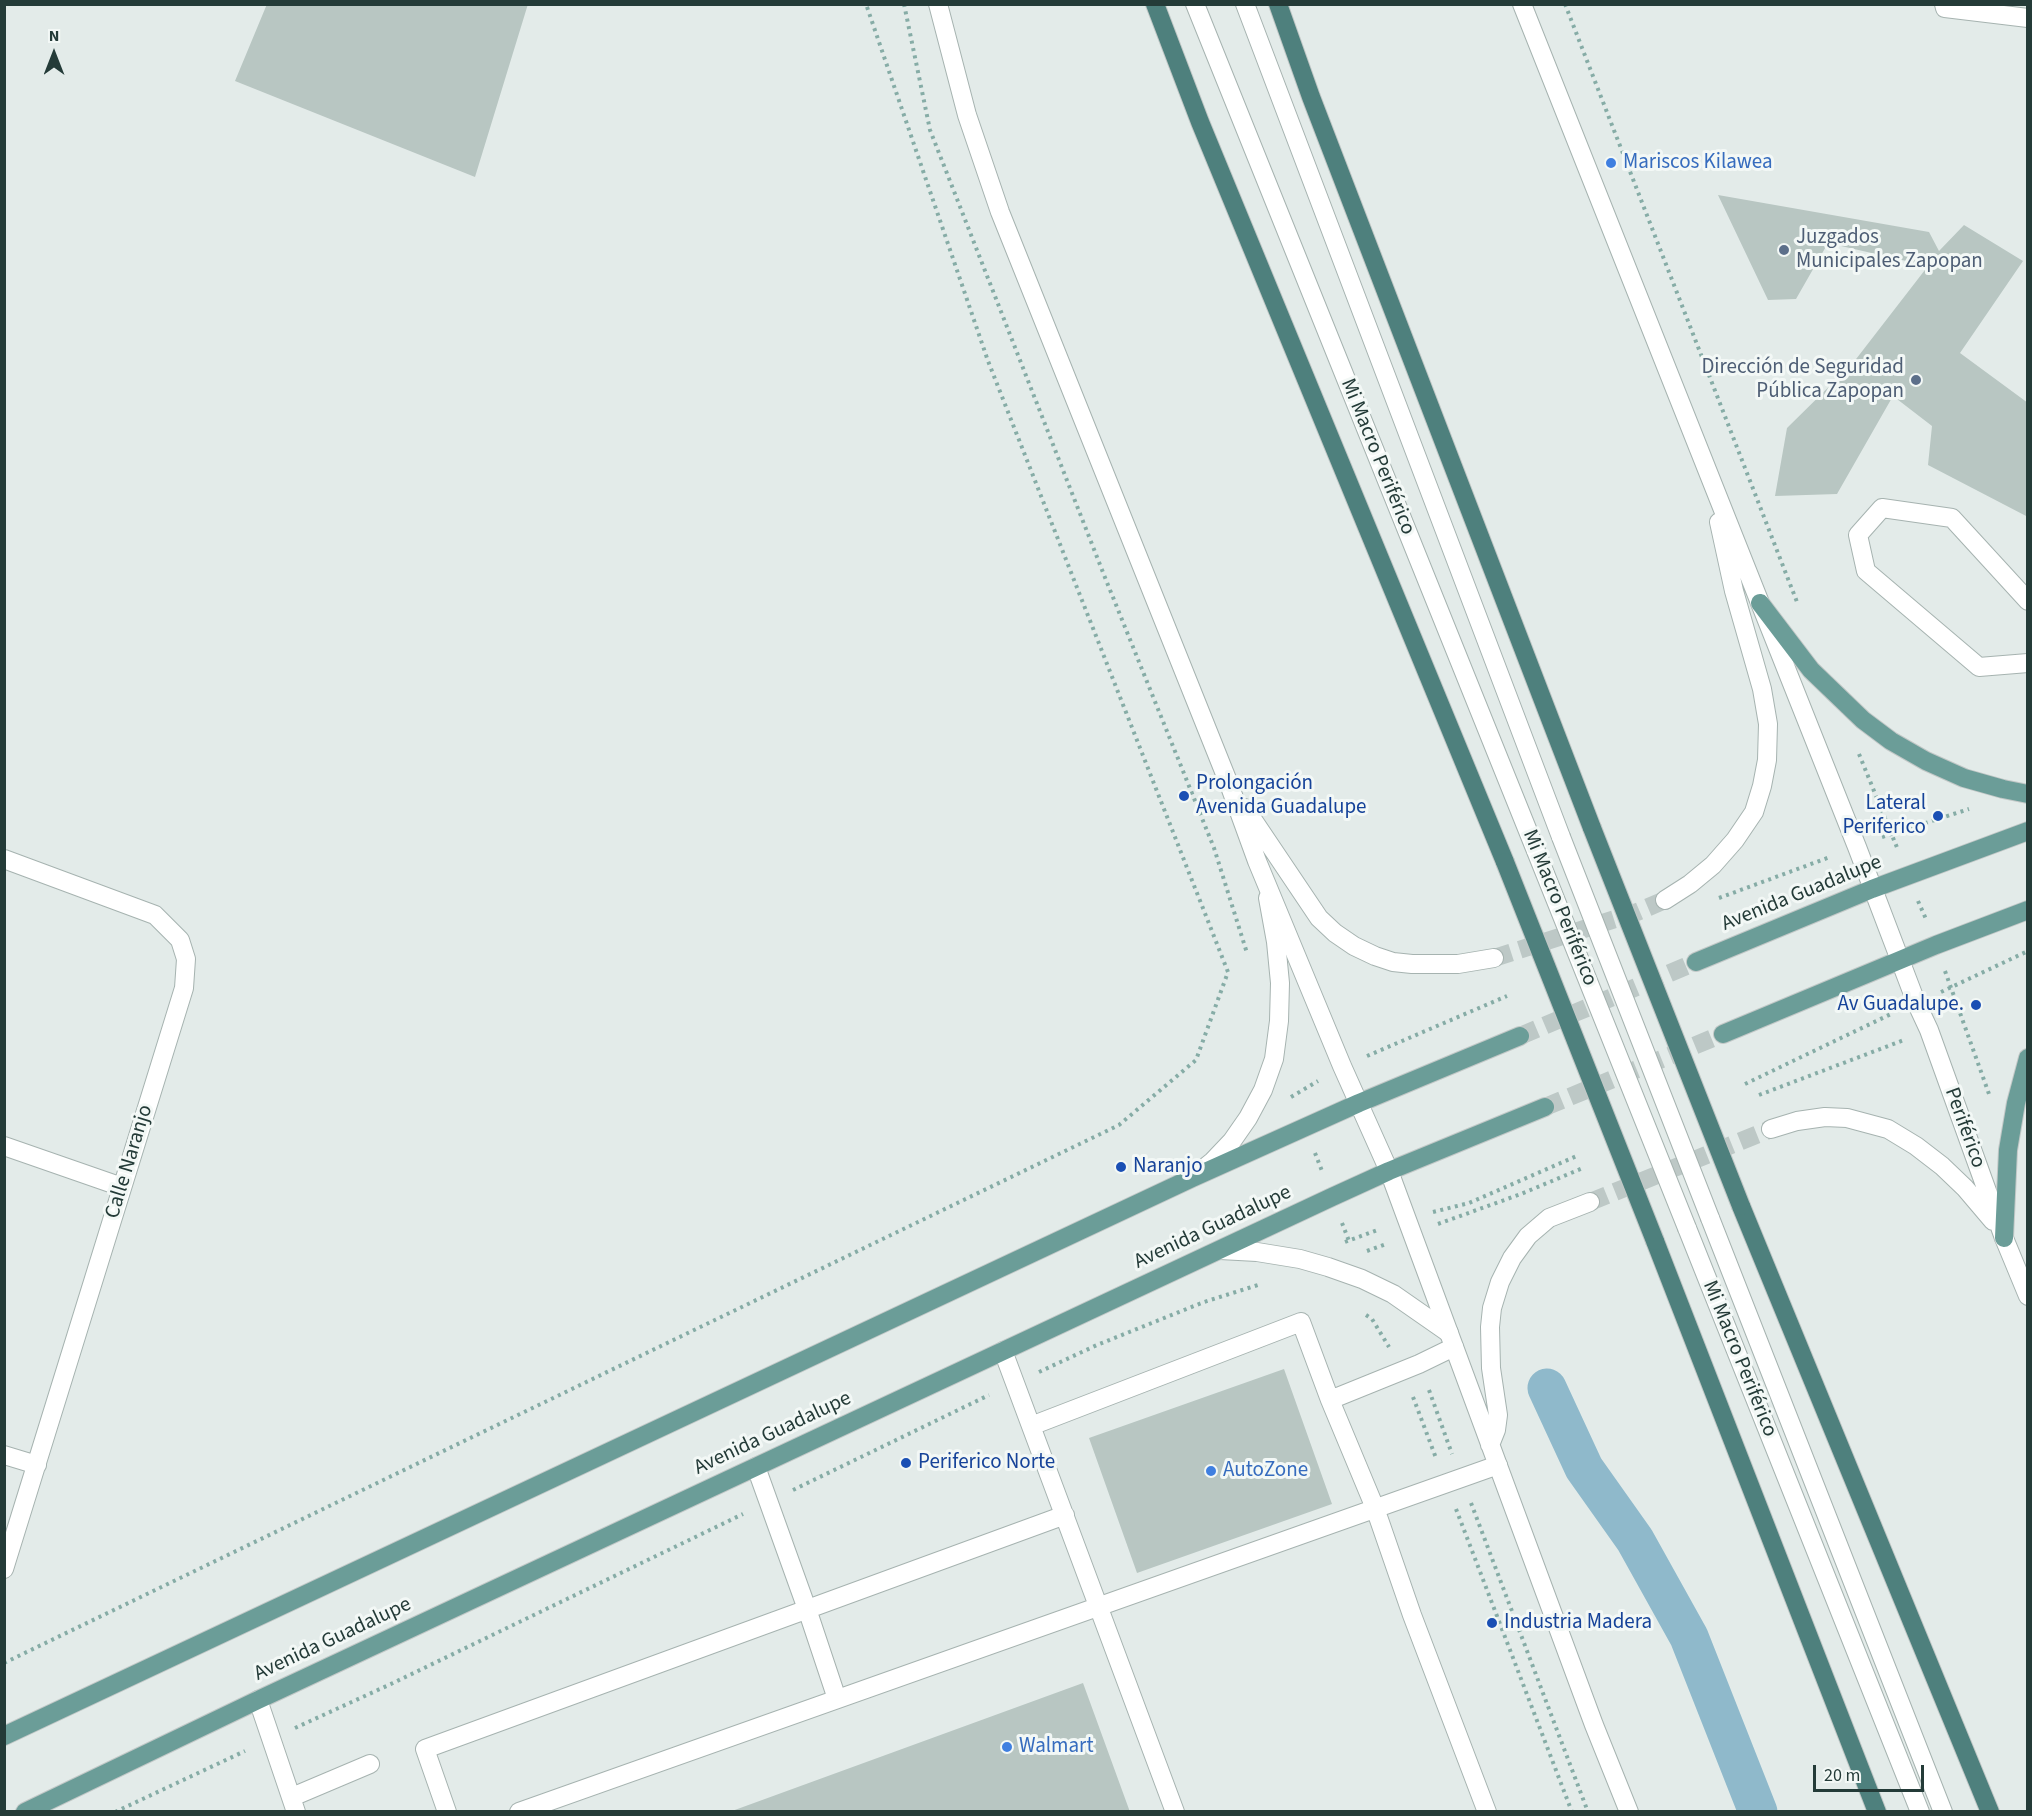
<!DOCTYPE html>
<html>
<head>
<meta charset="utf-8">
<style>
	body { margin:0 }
	#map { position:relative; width:2032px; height:1816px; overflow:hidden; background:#e3ebe9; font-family:"Source Sans 3",sans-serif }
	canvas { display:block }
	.frame { position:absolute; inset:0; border:6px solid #243b38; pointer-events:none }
	.north { position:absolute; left:24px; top:24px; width:60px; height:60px; -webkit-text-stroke:4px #f3f8f6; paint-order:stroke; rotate:0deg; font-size:16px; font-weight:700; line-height:24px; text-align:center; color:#243b38 }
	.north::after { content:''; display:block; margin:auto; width:21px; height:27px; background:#243b38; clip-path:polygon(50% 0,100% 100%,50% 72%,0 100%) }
	.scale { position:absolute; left:1813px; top:1765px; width:111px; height:27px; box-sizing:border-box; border:3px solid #243b38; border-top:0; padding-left:8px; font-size:18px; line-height:21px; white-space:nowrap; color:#243b38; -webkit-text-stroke:4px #f3f8f6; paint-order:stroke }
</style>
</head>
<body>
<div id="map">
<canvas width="2032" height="1816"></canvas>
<div class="frame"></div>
<div class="north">N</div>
<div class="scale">20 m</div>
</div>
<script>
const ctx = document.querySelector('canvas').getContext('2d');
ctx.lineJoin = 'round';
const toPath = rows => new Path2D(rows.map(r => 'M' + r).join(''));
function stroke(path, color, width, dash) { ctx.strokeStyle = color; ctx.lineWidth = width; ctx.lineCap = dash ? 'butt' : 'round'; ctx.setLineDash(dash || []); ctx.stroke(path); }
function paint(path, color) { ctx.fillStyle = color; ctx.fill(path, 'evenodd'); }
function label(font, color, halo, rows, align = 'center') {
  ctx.font = font + ' "Source Sans 3",sans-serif'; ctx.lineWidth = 6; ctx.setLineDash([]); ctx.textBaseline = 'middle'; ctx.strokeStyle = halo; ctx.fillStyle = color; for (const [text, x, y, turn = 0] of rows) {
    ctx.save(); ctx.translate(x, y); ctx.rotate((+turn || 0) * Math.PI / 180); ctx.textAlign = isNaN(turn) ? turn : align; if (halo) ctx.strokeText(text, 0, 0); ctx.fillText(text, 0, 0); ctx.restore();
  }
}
const canal = toPath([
	[1547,1388,1584,1468,1635,1540,1689,1637,1758,1812]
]);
const building = toPath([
	[267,4,528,4,475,177,235,81],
	[1718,195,1929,232,1939,251,1964,225,2023,261,1960,353,2028,403,2028,517,1928,465,1932,426,1893,396,1837,494,1775,496,1787,428,1853,363,1928,266,1828,243,1796,299,1768,300],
	[1284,1369,1332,1504,1137,1573,1089,1438],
	[1083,1683,1130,1812,732,1812,732,1811]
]);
const minorTunnel = toPath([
	[1494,958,1637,912,1665,900],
	[1590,1202,1771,1129]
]);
const primaryTunnel = toPath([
	[1520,1036,1696,962],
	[1545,1107,1723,1034]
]);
const path = toPath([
	[904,4,930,130,1104,575,1214,848,1247,953],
	[1565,4,1797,602],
	[1859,754,1898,850],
	[1882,837,1969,809],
	[1719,898,1830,857],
	[1918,901,1926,919],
	[1945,971,1989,1094],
	[1941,992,2028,951],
	[1367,1056,1507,996],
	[1745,1084,1891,1014],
	[1759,1095,1904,1040],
	[1291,1097,1318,1081],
	[1315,1153,1322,1171],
	[1433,1212,1469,1203,1579,1155],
	[1342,1223,1349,1241],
	[1438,1224,1521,1194,1583,1168],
	[1345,1242,1380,1229],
	[1367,1251,1386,1244],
	[1366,1315,1372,1319,1389,1347],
	[1039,1372,1097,1345,1204,1302,1261,1284],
	[1429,1390,1452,1454],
	[1413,1397,1436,1458],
	[793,1490,989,1395],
	[1471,1503,1588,1812],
	[1456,1509,1572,1812],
	[4,1663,1119,1125,1196,1060,1228,972,988,361,866,4],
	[295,1728,393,1683,743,1514],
	[115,1812,245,1751]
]);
const service = toPath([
	[1195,4,1536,851],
	[1245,4,1561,837],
	[2028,601,1952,518,1882,508,1858,535,1866,571,1979,667,2028,663],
	[1198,1173,1213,1161,1232,1141,1248,1118,1263,1090,1274,1059,1279,1021,1280,983,1276,942,1268,898],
	[1710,1218,1943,1812],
	[1687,1228,1920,1812],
	[1220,1250,1257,1252,1300,1259,1328,1267,1362,1279,1393,1294,1449,1333],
	[1003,1351,1175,1812],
	[1330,1400,1419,1364,1454,1347],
	[1031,1426,1301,1322,1330,1400,1375,1508,1412,1615,1487,1812],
	[756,1467,807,1609,837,1699],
	[258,1700,296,1812],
	[292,1797,370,1764],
	[447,1812,425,1749,1065,1515],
	[519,1812,1498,1465]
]);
const minor = toPath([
	[938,4,967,115,1000,212,1229,784,1257,861,1342,1066,1389,1171,1594,1725,1629,1812],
	[1522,4,1857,847,1916,1002,1929,1030,2004,1238,2028,1296],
	[1944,4,1945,8,2028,18],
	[1245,808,1319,918,1335,933,1354,946,1375,956,1393,962,1412,964,1458,964,1494,958],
	[4,859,155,915,180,940,186,959,184,988,4,1569],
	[1665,900,1690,884,1713,865,1735,840,1754,812,1762,786,1767,760,1768,724,1762,689,1734,591,1719,522],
	[1771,1129,1797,1121,1825,1117,1847,1118,1888,1129,1916,1146,1942,1166,1965,1188,1993,1221],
	[4,1146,122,1187],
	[1490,1445,1496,1430,1498,1415,1491,1368,1490,1327,1492,1308,1500,1282,1512,1258,1528,1236,1549,1218,1590,1202],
	[4,1455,37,1465]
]);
const primary = toPath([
	[1760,603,1811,670,1863,720,1891,741,1926,761,1964,778,2003,789,2028,794],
	[1696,962,1872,889,2028,831],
	[1723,1034,1936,945,2028,910],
	[2004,1238,2008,1150,2016,1103,2028,1058],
	[4,1736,1192,1178,1359,1103,1520,1036],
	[25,1812,258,1700,1332,1197,1389,1171,1545,1107]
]);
const trunk = toPath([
	[1155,4,1200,122,1505,862],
	[1278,4,1311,97,1592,828],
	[1741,1206,1990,1812],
	[1655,1241,1877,1812]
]);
const serviceBridge = toPath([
	[1561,837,1710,1218],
	[1536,851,1687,1228]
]);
const trunkBridge = toPath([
	[1592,828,1741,1206],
	[1505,862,1655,1241]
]);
const markers = [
	[1611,163,6,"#3f7fe0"],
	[1784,250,6,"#5c6f8a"],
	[1916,380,6,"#5c6f8a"],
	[1184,796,6,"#1a4fb4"],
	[1938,816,6,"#1a4fb4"],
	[1976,1005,6,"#1a4fb4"],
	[1121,1167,6,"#1a4fb4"],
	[906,1463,6,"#1a4fb4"],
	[1211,1471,6,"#3f7fe0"],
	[1492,1623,6,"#1a4fb4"],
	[1007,1747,6,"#3f7fe0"]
];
const shopNames = [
	["Mariscos Kilawea",1623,163],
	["AutoZone",1223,1471],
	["Walmart",1019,1747]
];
const serviceNames = [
	["Juzgados",1796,238],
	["Municipales Zapopan",1796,262],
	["Dirección de Seguridad",1904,368,"right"],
	["Pública Zapopan",1904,392,"right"]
];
const streetNames = [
	["Mi Macro Periférico",1377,457,68],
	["Avenida Guadalupe",1802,894,-22],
	["Mi Macro Periférico",1559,908,68],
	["Periférico",1964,1128,70],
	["Calle Naranjo",130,1162,-73],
	["Avenida Guadalupe",1213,1228,-25],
	["Mi Macro Periférico",1739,1359,68],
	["Avenida Guadalupe",773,1434,-25],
	["Avenida Guadalupe",333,1640,-25]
];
const transitNames = [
	["Prolongación",1196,784],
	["Avenida Guadalupe",1196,808],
	["Lateral",1926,804,"right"],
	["Periferico",1926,828,"right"],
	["Av Guadalupe.",1964,1005,"right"],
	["Naranjo",1133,1167],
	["Periferico Norte",918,1463],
	["Industria Madera",1504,1623]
];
stroke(canal, '#8fb9cb', 39);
paint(building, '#b8c6c2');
stroke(minorTunnel, '#bdc8c6', 18, [18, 9]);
stroke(primaryTunnel, '#bdc8c6', 18, [18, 9]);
stroke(service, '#a6b3b0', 20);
stroke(minor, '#a6b3b0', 20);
stroke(primary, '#c2c8c7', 20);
stroke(trunk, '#c2c8c7', 20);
stroke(path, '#86aca6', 4, [3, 4.5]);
stroke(service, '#fff', 18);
stroke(minor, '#fff', 18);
stroke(primary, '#6b9d98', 18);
stroke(trunk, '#4e807d', 18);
stroke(serviceBridge, '#a6b3b0', 20, []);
stroke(trunkBridge, '#c2c8c7', 20, []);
stroke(serviceBridge, '#fff', 18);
stroke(trunkBridge, '#4e807d', 18);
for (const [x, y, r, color] of markers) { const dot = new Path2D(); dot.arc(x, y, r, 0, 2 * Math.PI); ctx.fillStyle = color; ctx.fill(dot); stroke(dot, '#f3f8f6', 2); }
label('21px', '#366cbe', '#f3f8f6', shopNames, 'left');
label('21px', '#4e5e75', '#f3f8f6', serviceNames, 'left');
label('21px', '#243b38', '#f3f8f6', streetNames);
label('21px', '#164399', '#f3f8f6', transitNames, 'left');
</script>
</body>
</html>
